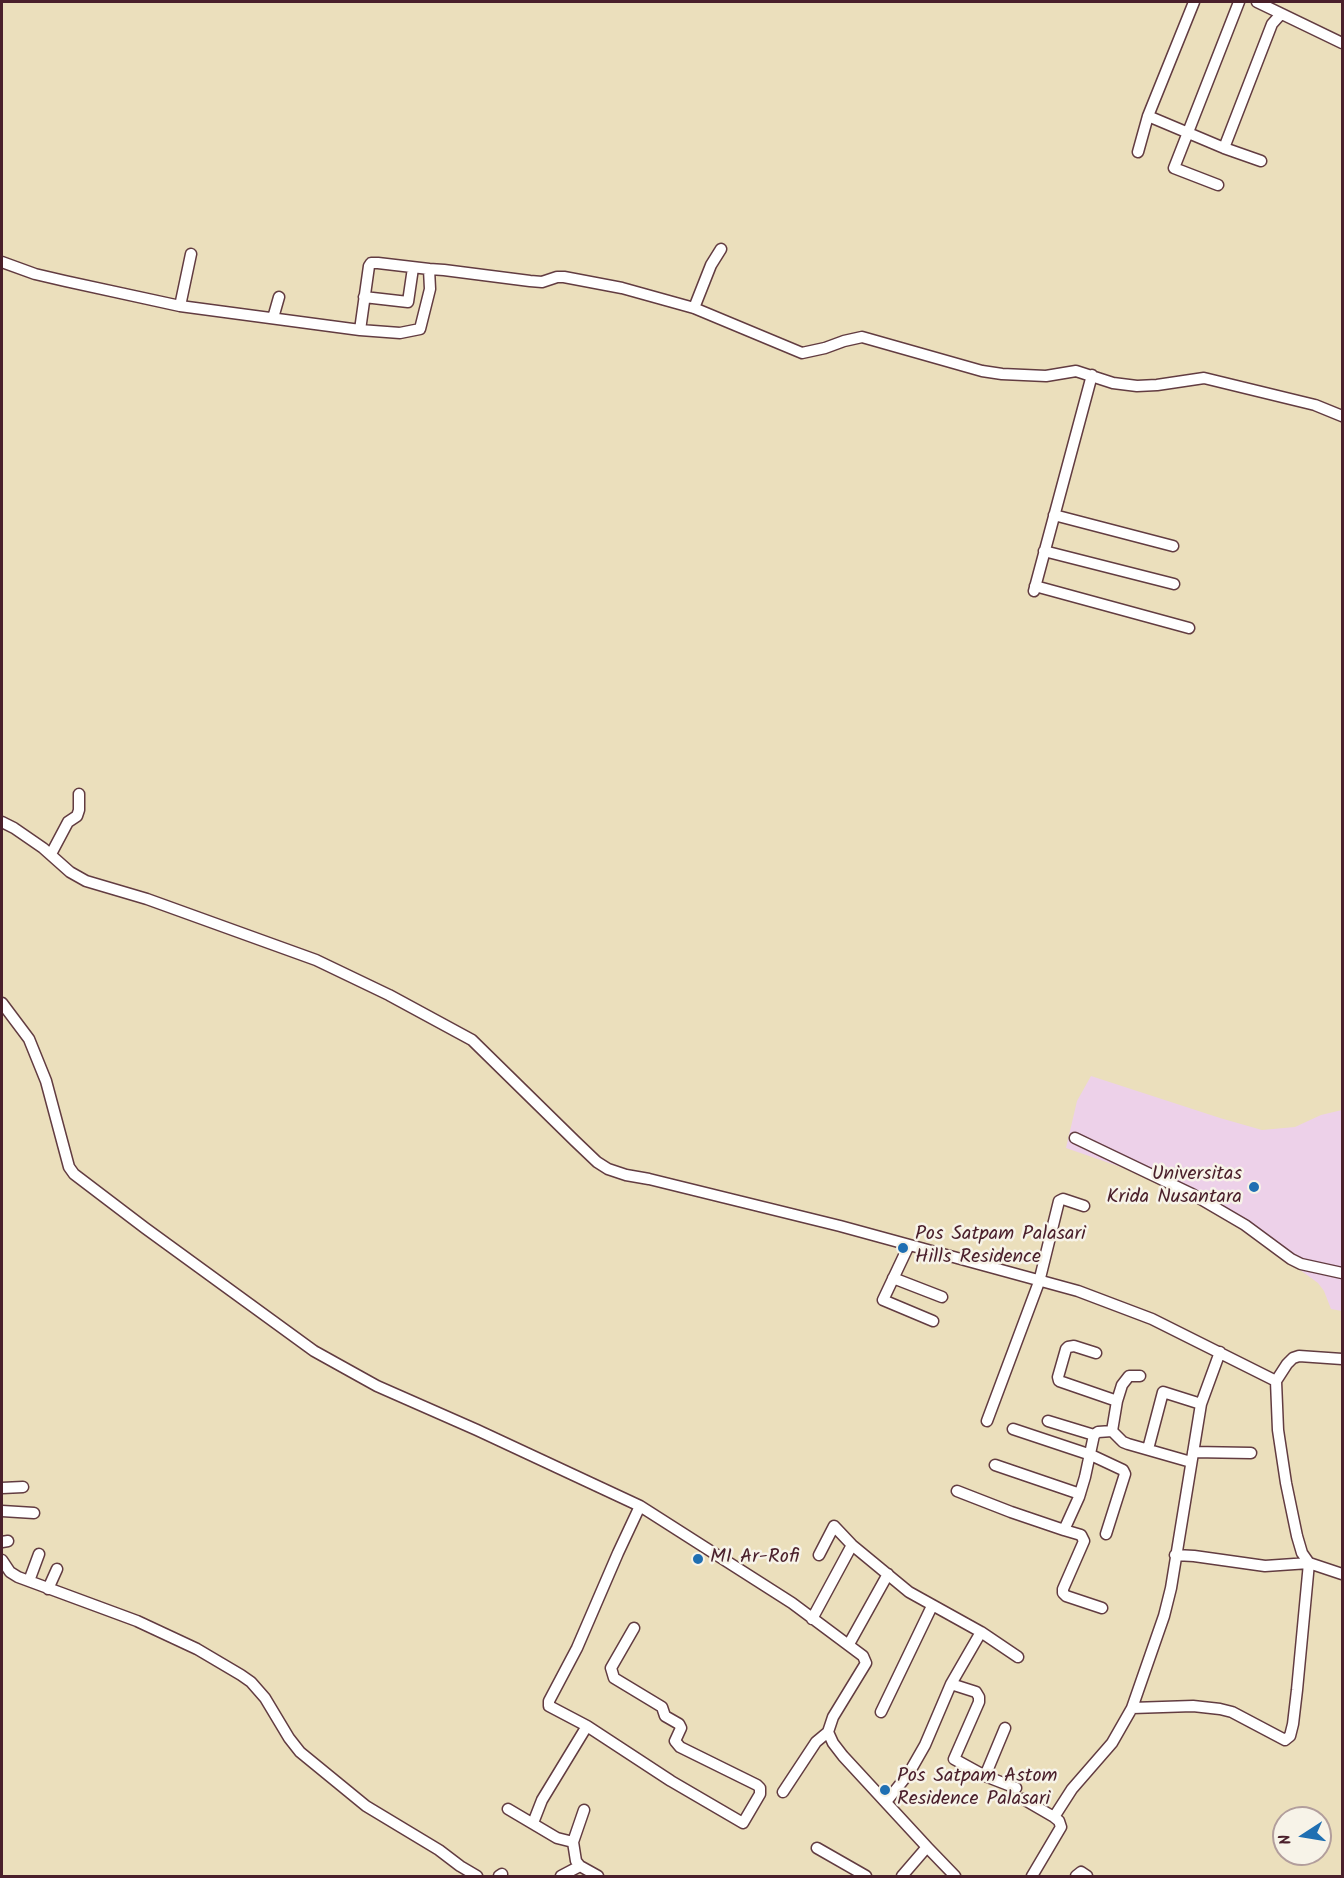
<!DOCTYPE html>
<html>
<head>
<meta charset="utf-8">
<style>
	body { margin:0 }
	#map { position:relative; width:1344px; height:1878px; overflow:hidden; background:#ebdfbc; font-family:Kalam,sans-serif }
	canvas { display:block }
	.frame { position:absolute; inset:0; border:3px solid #4a1f2b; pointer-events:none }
	.north { position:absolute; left:1272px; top:1806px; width:60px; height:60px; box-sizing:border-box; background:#f7f3e8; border:2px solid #b29e9c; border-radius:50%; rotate:258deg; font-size:16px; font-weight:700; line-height:24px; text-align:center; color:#4a1f2b }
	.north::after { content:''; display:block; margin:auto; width:21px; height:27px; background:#1f6fb2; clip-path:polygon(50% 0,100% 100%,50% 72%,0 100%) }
</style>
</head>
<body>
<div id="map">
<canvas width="1344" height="1878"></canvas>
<div class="frame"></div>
<div class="north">N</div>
</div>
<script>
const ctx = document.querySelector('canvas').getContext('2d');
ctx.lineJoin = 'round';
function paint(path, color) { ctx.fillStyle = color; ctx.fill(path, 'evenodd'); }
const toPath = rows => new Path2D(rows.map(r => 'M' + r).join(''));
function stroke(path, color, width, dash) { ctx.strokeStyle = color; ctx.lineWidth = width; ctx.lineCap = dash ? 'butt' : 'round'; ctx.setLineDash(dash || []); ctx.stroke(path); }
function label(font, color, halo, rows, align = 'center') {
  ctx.font = font + ' Kalam,sans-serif'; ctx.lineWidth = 5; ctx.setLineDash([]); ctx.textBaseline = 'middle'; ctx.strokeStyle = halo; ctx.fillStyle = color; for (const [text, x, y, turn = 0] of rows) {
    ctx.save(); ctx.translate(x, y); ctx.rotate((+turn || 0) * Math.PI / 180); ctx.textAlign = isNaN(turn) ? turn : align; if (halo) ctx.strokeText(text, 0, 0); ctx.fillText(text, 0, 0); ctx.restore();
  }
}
const built = toPath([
	[1091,1076,1220,1118,1262,1130,1295,1127,1321,1115,1342,1110,1342,1311,1331,1309,1324,1291,1318,1283,1252,1235,1193,1201,1138,1173,1066,1148,1077,1101]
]);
const minor = toPath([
	[1257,2,1342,43],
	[1148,116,1224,148,1261,161],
	[1224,148,1272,24,1281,14],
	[1138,152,1148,116,1194,2],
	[1218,185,1174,168,1239,2],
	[2,262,35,274,65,281,180,306,360,330,400,333,420,329,430,289,429,269,444,270,530,281,542,282,557,277,564,277,622,288,694,308,802,353,825,348,844,341,862,337,982,371,1002,374,1046,376,1076,371,1113,383,1137,386,1157,385,1204,378,1315,405,1342,416],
	[364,297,408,302,413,268],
	[180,306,191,254],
	[694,308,711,265,721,249],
	[273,318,279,297],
	[360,330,369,266,371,263,378,263,429,269],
	[1054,515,1173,546],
	[1044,551,1174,584],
	[1035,586,1189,628],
	[1034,591,1092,375],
	[2,822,14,828,43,848,70,872,86,881,147,899,316,960,389,995,472,1040,575,1141,597,1162,608,1169,626,1175,649,1179,840,1226,1078,1291,1152,1319,1276,1381,1278,1430,1286,1483,1297,1536,1302,1553,1309,1563,1297,1690,1293,1724,1290,1736,1285,1740,1232,1712,1220,1709,1193,1706,1132,1708],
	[51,854,68,822,77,816,79,810,79,794],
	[2,1003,29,1039,46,1081,69,1167,74,1174,145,1228,314,1351,377,1386,477,1430,640,1506,792,1603,863,1656,866,1663,833,1717,828,1732,833,1743,843,1756,927,1847],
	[1075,1138,1192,1194,1245,1225,1291,1259,1301,1264,1342,1273],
	[909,1245,883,1300,933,1321],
	[893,1278,942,1297],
	[1096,1353,1074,1346,1068,1347,1066,1349,1058,1377,1059,1381,1117,1401],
	[1140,1376,1129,1376,1122,1385,1117,1401,1112,1431,1123,1442,1128,1444,1191,1462],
	[1276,1381,1287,1364,1293,1358,1299,1356,1342,1359],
	[987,1421,1039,1282,1059,1201,1063,1199,1084,1206],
	[1048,1421,1094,1435],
	[1013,1429,1091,1455,1123,1470,1125,1474,1106,1534],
	[1148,1449,1163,1392,1201,1404],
	[1193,1452,1251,1453],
	[995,1465,1080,1494],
	[2,1488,23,1487],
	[957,1491,1011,1512,1064,1530],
	[2,1511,34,1513],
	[2,1542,8,1541],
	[819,1555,834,1526,852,1545,909,1592,981,1632,951,1684,925,1745,909,1773,886,1802],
	[1175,1555,1194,1556,1265,1566,1309,1563,1342,1574],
	[2,1560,10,1572,18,1577,137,1621,197,1649,241,1675,251,1682,265,1698,289,1738,300,1752,366,1806,439,1850,460,1866,477,1876],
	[29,1581,39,1554],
	[48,1589,57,1569],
	[1102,1608,1066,1596,1063,1593,1063,1589,1084,1541,1081,1535,1064,1530,1079,1497,1085,1477,1094,1435,1098,1432,1112,1431],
	[812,1619,852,1545],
	[981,1632,1018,1657],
	[849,1644,888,1574],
	[951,1684,976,1692,979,1697,979,1702,954,1759,985,1776,1016,1788],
	[881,1712,932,1606],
	[587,1726,671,1781,743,1823,760,1794,760,1788,757,1785,680,1747,675,1741,681,1728,679,1724,665,1716,662,1707,614,1678,611,1668,634,1628],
	[985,1776,1005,1728],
	[783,1792,816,1742,828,1732],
	[1023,1799,1054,1817,1059,1821,1061,1827,1032,1876],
	[508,1809,557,1838,573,1842],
	[1054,1817,1072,1789,1112,1743,1132,1708,1164,1616,1171,1588,1201,1404,1220,1352],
	[533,1823,542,1800,587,1726,549,1706,549,1701,577,1648,618,1553,640,1506],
	[817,1848,866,1876],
	[580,1866,576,1861,573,1842,584,1810],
	[580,1866,598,1876],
	[499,1876,502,1874],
	[561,1876,580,1866],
	[902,1876,927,1847,955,1876],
	[1076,1876,1081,1872,1087,1876]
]);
const markers = [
	[1254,1187,6,"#1f6fb2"],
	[903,1248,6,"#1f6fb2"],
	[698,1559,6,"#1f6fb2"],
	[885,1790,6,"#1f6fb2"]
];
const poiNames = [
	["Universitas",1242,1176,"right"],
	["Krida Nusantara",1242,1199,"right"],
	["Pos Satpam Palasari",915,1236],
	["Hills Residence",915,1259],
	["MI Ar-Rofi",710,1559],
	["Pos Satpam Astom",897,1778],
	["Residence Palasari",897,1801]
];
paint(built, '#edd1e9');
stroke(minor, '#623c41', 13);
stroke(minor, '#fff', 10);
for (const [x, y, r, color] of markers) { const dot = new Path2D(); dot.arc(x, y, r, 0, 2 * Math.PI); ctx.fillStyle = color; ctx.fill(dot); stroke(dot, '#f7f3e8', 2); }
label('20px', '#4a1f2b', '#f7f3e8', poiNames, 'left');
</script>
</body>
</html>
